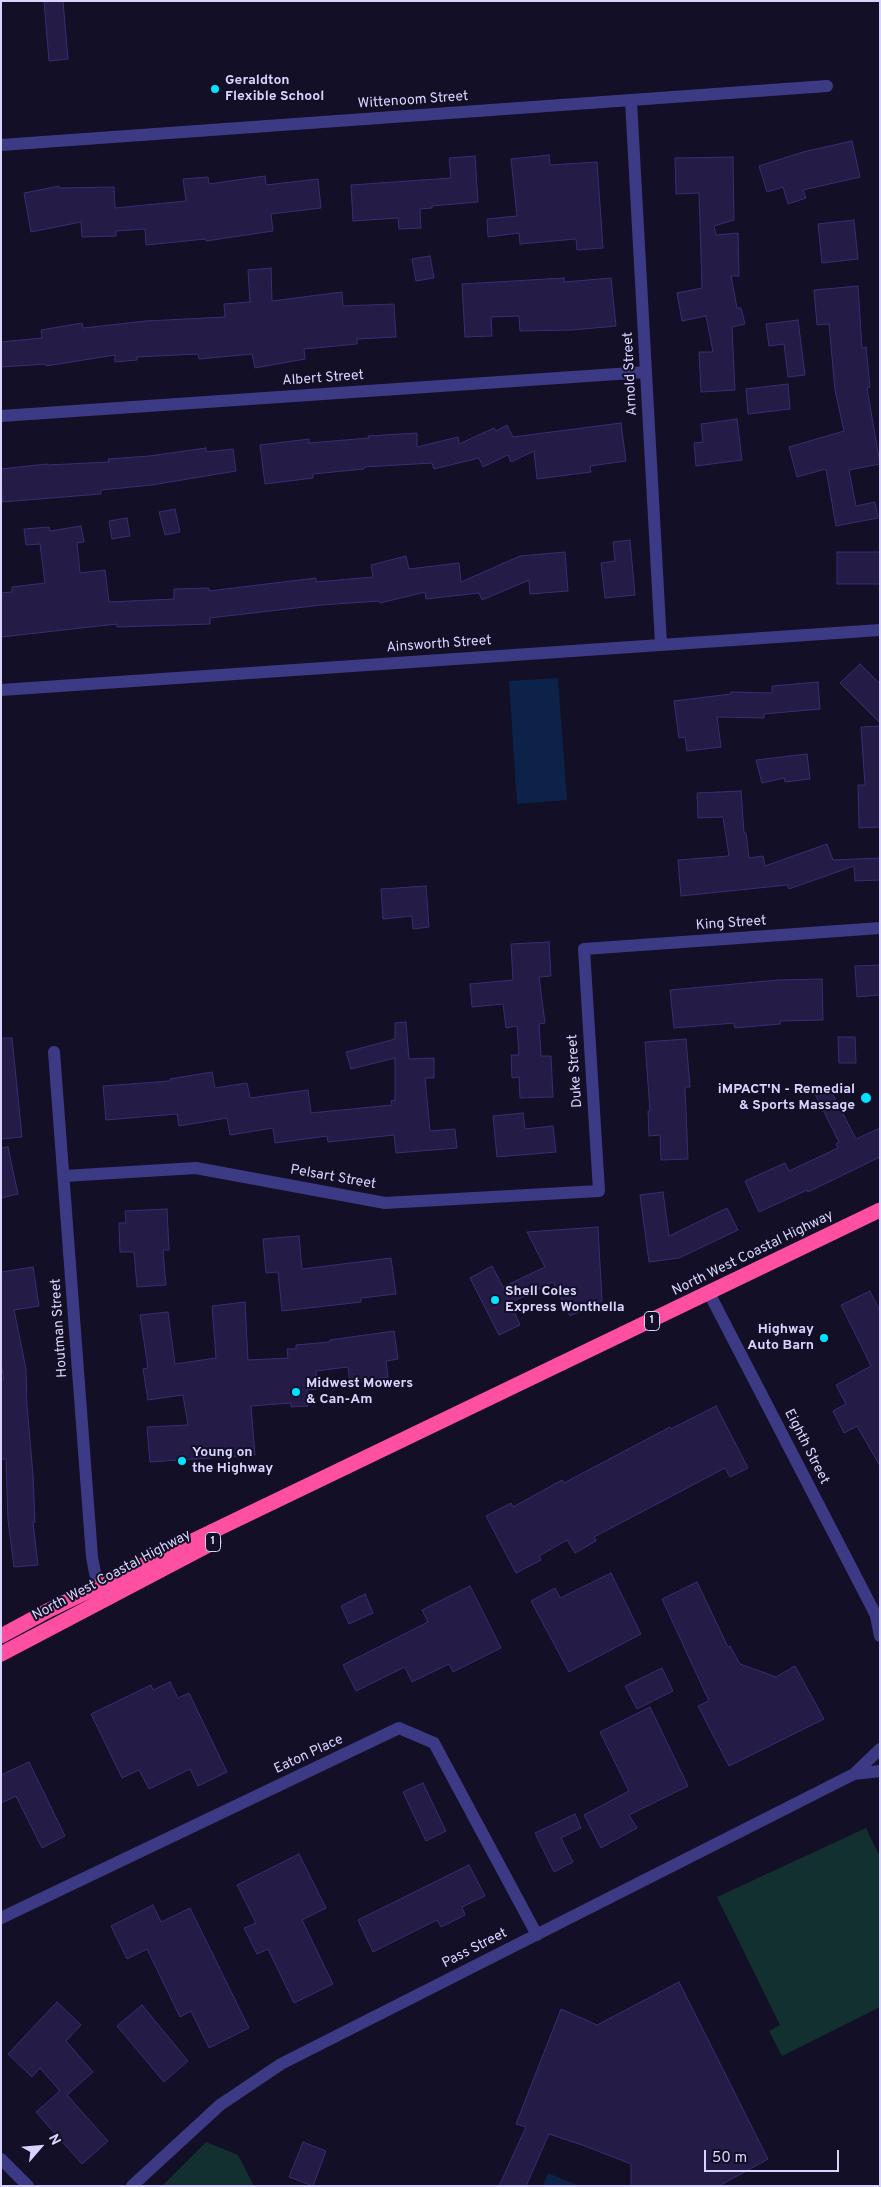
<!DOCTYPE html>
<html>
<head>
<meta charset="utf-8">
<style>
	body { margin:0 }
	#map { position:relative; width:881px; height:2187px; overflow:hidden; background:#130f26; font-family:Overpass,sans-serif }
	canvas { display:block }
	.frame { position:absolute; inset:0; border:2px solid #d9d4ff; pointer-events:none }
	.north { position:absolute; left:15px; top:2122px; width:50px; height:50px; -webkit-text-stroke:4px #130f26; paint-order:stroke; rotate:63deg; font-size:14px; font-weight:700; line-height:20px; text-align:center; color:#d9d4ff }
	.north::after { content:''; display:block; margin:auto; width:18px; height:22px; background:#d9d4ff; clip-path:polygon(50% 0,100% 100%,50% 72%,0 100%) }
	.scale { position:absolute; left:704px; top:2150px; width:135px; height:22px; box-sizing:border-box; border:2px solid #d9d4ff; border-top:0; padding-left:6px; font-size:15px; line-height:18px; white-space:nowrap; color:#d9d4ff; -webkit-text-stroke:4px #130f26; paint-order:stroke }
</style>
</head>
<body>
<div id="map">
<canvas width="881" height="2187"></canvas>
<div class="frame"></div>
<div class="north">N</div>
<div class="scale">50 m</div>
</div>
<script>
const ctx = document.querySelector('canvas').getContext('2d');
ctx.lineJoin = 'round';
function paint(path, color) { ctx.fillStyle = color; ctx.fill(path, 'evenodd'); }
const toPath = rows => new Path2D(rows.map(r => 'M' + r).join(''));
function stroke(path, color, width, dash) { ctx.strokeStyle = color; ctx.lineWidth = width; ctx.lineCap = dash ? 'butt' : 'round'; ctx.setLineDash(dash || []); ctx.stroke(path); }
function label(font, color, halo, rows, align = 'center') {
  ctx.font = font + ' Overpass,sans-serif'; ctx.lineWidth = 4; ctx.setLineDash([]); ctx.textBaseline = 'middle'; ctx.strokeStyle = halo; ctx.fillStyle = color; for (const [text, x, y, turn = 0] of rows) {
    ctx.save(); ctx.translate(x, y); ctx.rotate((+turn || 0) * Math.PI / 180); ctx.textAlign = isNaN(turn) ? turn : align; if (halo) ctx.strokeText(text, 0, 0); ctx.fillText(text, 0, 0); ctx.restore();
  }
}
const green = toPath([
	[866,1828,880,1857,880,2007,782,2056,769,2031,780,2025,717,1897],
	[206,2142,238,2155,254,2186,162,2186]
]);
const water = toPath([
	[558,678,567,800,517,804,509,681],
	[548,2173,579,2186,543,2186]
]);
const building = toPath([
	[44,1,63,1,68,59,49,61,44,1],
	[852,141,860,177,803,190,806,198,788,204,783,187,767,192,759,166,803,152,852,141],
	[549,155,550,165,597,162,603,248,577,250,576,239,520,244,519,233,488,237,487,219,517,216,511,159,549,155],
	[475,156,478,202,432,206,432,208,420,209,421,228,399,229,398,218,353,221,351,185,451,178,449,158,475,156],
	[733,157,734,220,714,226,716,235,738,233,739,276,731,276,737,308,741,308,745,324,732,327,735,390,701,392,699,352,713,352,706,316,682,321,677,293,702,288,699,193,676,194,675,158,733,157],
	[265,176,266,185,318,179,321,208,271,214,273,231,206,241,206,239,146,245,145,229,116,231,116,236,82,237,81,222,31,232,24,193,59,186,59,188,114,187,115,208,186,201,183,179,208,177,209,184,265,176],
	[854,220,858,259,822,263,818,224,854,220],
	[430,256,434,278,416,281,412,259,430,256],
	[271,268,272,301,342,292,343,306,394,304,396,337,357,339,357,344,304,349,305,359,255,368,252,354,199,359,198,354,137,357,137,360,115,362,115,355,46,366,46,364,1,367,1,342,42,338,41,330,82,323,83,328,146,321,225,317,224,304,250,302,248,270,271,268],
	[564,278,564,282,611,278,616,326,573,330,520,331,519,316,491,317,492,336,465,337,462,284,564,278],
	[858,286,862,348,866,347,870,387,867,388,880,464,849,470,856,506,875,502,878,518,836,526,826,469,797,477,789,447,844,431,835,390,829,324,817,325,814,290,858,286],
	[798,320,805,375,788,377,784,344,769,346,766,324,798,320],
	[788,384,790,409,748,414,746,389,788,384],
	[737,419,742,460,696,466,694,443,703,442,701,424,737,419],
	[621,423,626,461,590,466,591,472,537,479,534,451,511,462,508,455,483,467,479,458,434,469,432,463,364,467,364,469,313,474,313,478,265,484,260,445,309,439,309,443,369,438,368,436,417,433,417,447,458,437,459,444,494,428,496,431,507,425,513,437,621,423],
	[206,448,206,452,233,449,236,471,152,485,101,490,101,494,2,502,1,469,47,464,47,465,109,462,108,459,149,456,206,448],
	[175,509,180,532,165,535,159,512,175,509],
	[127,518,130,536,112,539,109,521,127,518],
	[81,526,84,542,77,543,80,573,105,570,109,602,174,599,174,589,209,588,209,591,316,578,316,582,373,577,371,565,406,556,409,569,459,563,461,582,520,556,565,552,568,591,530,594,529,580,482,600,479,593,426,599,425,592,380,603,379,601,321,605,210,618,210,624,117,627,117,624,1,637,1,593,12,592,12,587,45,583,40,544,26,545,24,529,49,527,50,531,81,526],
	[630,540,635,595,605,598,601,563,615,561,613,542,630,540],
	[837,552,880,552,880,584,837,584,837,552],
	[860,664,880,684,880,723,840,683,860,664],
	[818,682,820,709,764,714,764,718,717,717,721,747,687,751,685,737,679,738,674,701,731,694,731,692,772,693,772,686,818,682],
	[880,726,880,827,859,828,858,785,865,785,861,727,880,726],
	[807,754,810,779,785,782,784,778,762,783,756,760,807,754],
	[741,791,744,833,746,833,749,858,763,856,765,866,827,844,833,860,880,858,880,880,855,881,854,866,789,889,787,885,681,896,678,860,729,856,723,817,698,818,697,793,741,791],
	[426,886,429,927,413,929,412,916,383,919,381,889,426,886],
	[549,942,551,976,539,977,545,1023,539,1024,541,1056,551,1056,553,1097,520,1098,519,1077,512,1078,511,1055,519,1055,517,1026,506,1028,503,1004,472,1007,470,984,513,980,511,944,549,942],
	[880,965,880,995,857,997,855,966,880,965],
	[822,979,823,1020,780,1021,780,1024,735,1028,734,1023,674,1028,670,990,778,980,822,979],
	[406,1022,409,1059,434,1058,434,1078,425,1078,430,1131,455,1129,457,1148,396,1153,394,1135,328,1142,327,1136,275,1143,273,1128,230,1135,227,1118,179,1126,177,1114,106,1120,103,1086,170,1081,170,1079,212,1072,215,1088,247,1083,250,1098,308,1090,311,1113,392,1105,391,1101,395,1100,395,1058,351,1069,346,1052,395,1039,395,1023,406,1022],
	[838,1037,855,1037,856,1063,839,1063,838,1037],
	[1,1038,12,1038,22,1137,1,1139,1,1038],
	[686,1039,690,1087,685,1087,688,1159,661,1160,660,1135,649,1136,648,1111,650,1111,645,1042,686,1039],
	[829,1087,856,1139,880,1128,880,1157,808,1192,807,1190,759,1212,745,1181,785,1163,789,1171,838,1148,836,1144,839,1142,815,1094,829,1087],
	[523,1113,525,1129,553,1126,556,1152,497,1157,493,1116,523,1113],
	[8,1147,18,1194,1,1198,1,1148,8,1147],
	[663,1192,669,1236,727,1208,738,1230,679,1258,649,1262,640,1195,663,1192],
	[167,1209,169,1250,163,1250,166,1285,137,1287,134,1252,120,1252,119,1223,126,1223,125,1211,167,1209],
	[598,1227,602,1301,570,1316,553,1282,510,1303,520,1325,499,1335,470,1278,492,1266,503,1287,545,1267,527,1232,598,1227],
	[299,1236,302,1269,391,1258,396,1294,361,1298,361,1302,282,1311,278,1272,266,1273,263,1239,299,1236],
	[33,1267,39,1306,14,1310,26,1369,27,1406,33,1475,35,1522,33,1522,38,1565,14,1567,8,1520,6,1459,1,1459,1,1379,4,1379,1,1364,1,1272,33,1267],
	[870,1291,880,1311,880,1466,857,1426,844,1433,833,1411,846,1404,836,1385,871,1366,841,1305,870,1291],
	[245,1302,248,1360,288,1358,287,1349,296,1349,296,1345,330,1342,330,1340,394,1331,398,1359,386,1361,388,1377,350,1383,348,1367,316,1371,317,1389,307,1390,308,1406,291,1407,291,1403,251,1406,255,1455,150,1462,147,1427,188,1425,183,1395,148,1400,143,1369,148,1368,140,1315,168,1312,175,1364,216,1358,212,1306,245,1302],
	[716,1406,748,1468,730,1477,725,1468,594,1537,596,1541,575,1553,567,1540,539,1556,541,1560,516,1573,486,1516,511,1503,513,1507,562,1480,564,1483,670,1427,671,1429,716,1406],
	[611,1573,641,1634,569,1672,531,1601,555,1588,560,1598,611,1573],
	[697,1582,728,1647,730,1646,740,1664,776,1677,795,1666,824,1719,729,1766,698,1706,709,1701,662,1599,697,1582],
	[470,1586,501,1648,453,1672,449,1664,412,1682,405,1667,356,1691,343,1665,428,1622,422,1610,470,1586],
	[365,1594,373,1613,349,1624,341,1606,365,1594],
	[662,1668,673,1691,637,1709,625,1686,662,1668],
	[170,1682,178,1698,189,1693,227,1772,198,1786,190,1769,149,1789,139,1770,122,1778,91,1714,151,1685,153,1690,170,1682],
	[650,1707,688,1786,629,1815,637,1828,601,1848,584,1815,629,1791,600,1732,650,1707],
	[29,1762,65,1836,42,1848,16,1796,1,1803,1,1775,29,1762],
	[423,1783,446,1831,426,1841,403,1792,423,1783],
	[575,1814,581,1828,561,1838,573,1862,554,1872,535,1833,575,1814],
	[299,1854,326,1908,302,1920,333,1984,294,2003,268,1949,257,1954,244,1928,256,1923,237,1885,299,1854],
	[469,1865,485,1896,462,1907,465,1915,441,1927,437,1920,373,1952,358,1920,469,1865],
	[153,1905,161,1922,190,1908,249,2028,209,2048,191,2011,180,2017,147,1949,127,1959,111,1926,153,1905],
	[679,1982,768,2159,719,2186,631,2186,631,2164,585,2146,549,2134,526,2186,499,2186,526,2127,516,2124,561,2009,597,2025,679,1982],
	[57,2002,81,2025,66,2041,93,2072,67,2095,108,2141,82,2164,36,2112,60,2091,40,2068,32,2077,8,2054,57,2002],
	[142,2005,188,2061,164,2082,117,2026,142,2005],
	[303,2142,326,2151,313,2186,289,2177,303,2142]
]);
const minor = toPath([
	[631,101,661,644],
	[1,145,827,86],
	[1,416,646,372],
	[1,690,880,630],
	[54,1052,92,1557,99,1594],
	[64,1176,196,1168,385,1203,599,1191,584,949,880,928],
	[709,1293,880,1623],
	[876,1616,880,1636],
	[854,1774,880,1771],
	[1,1918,399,1728,434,1743,537,1935],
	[1,2159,28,2186],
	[132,2186,220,2105,281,2064,854,1774,880,1749]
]);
const highway = toPath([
	[1,1636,49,1610,880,1210],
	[1,1654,214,1542]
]);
const markers = [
	[215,89,5,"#00e5ff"],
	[866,1098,6,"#00e5ff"],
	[495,1300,5,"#00e5ff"],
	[824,1338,5,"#00e5ff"],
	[296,1392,5,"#00e5ff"],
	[182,1461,5,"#00e5ff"]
];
const shields = [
	[652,1321,15],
	[213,1542,15]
];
const shieldNames = [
	["1",652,1321],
	["1",213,1542]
];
const poiNames = [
	["Geraldton",225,81],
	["Flexible School",225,97],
	["iMPACT'N - Remedial",855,1090,"right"],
	["& Sports Massage",855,1106,"right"],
	["Shell Coles",505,1292],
	["Express Wonthella",505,1308],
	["Highway",814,1330,"right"],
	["Auto Barn",814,1346,"right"],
	["Midwest Mowers",306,1384],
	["& Can-Am",306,1400],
	["Young on",192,1453],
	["the Highway",192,1469]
];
const streetNames = [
	["Wittenoom Street",413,101,-4],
	["Arnold Street",631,374,-93],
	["Albert Street",323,379,-4],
	["Ainsworth Street",439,645,-4],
	["King Street",731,924,-4],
	["Duke Street",576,1071,-94],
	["Pelsart Street",333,1178,10],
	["North West Coastal Highway",753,1254,-26],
	["Houtman Street",60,1328,-94],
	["Eighth Street",806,1447,63],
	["North West Coastal Highway",112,1576,-28],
	["Eaton Place",309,1755,-25],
	["Pass Street",475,1949,-27]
];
paint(green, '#12302f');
paint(water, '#0c2248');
paint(building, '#241b47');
stroke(building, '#3b2d73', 1);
stroke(minor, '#3d3a85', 12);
stroke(highway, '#ff4fa3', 15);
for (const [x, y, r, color] of markers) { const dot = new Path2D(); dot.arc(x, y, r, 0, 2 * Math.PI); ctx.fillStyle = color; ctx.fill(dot); stroke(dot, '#130f26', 2); }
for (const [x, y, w] of shields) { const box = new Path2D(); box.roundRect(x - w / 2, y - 9.5, w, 19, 4); ctx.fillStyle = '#130f26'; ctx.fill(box); stroke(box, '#d9d4ff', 1); }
label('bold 12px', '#d9d4ff', null, shieldNames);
label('bold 14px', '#d9d4ff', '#130f26', poiNames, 'left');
label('14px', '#d9d4ff', '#130f26', streetNames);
</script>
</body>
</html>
